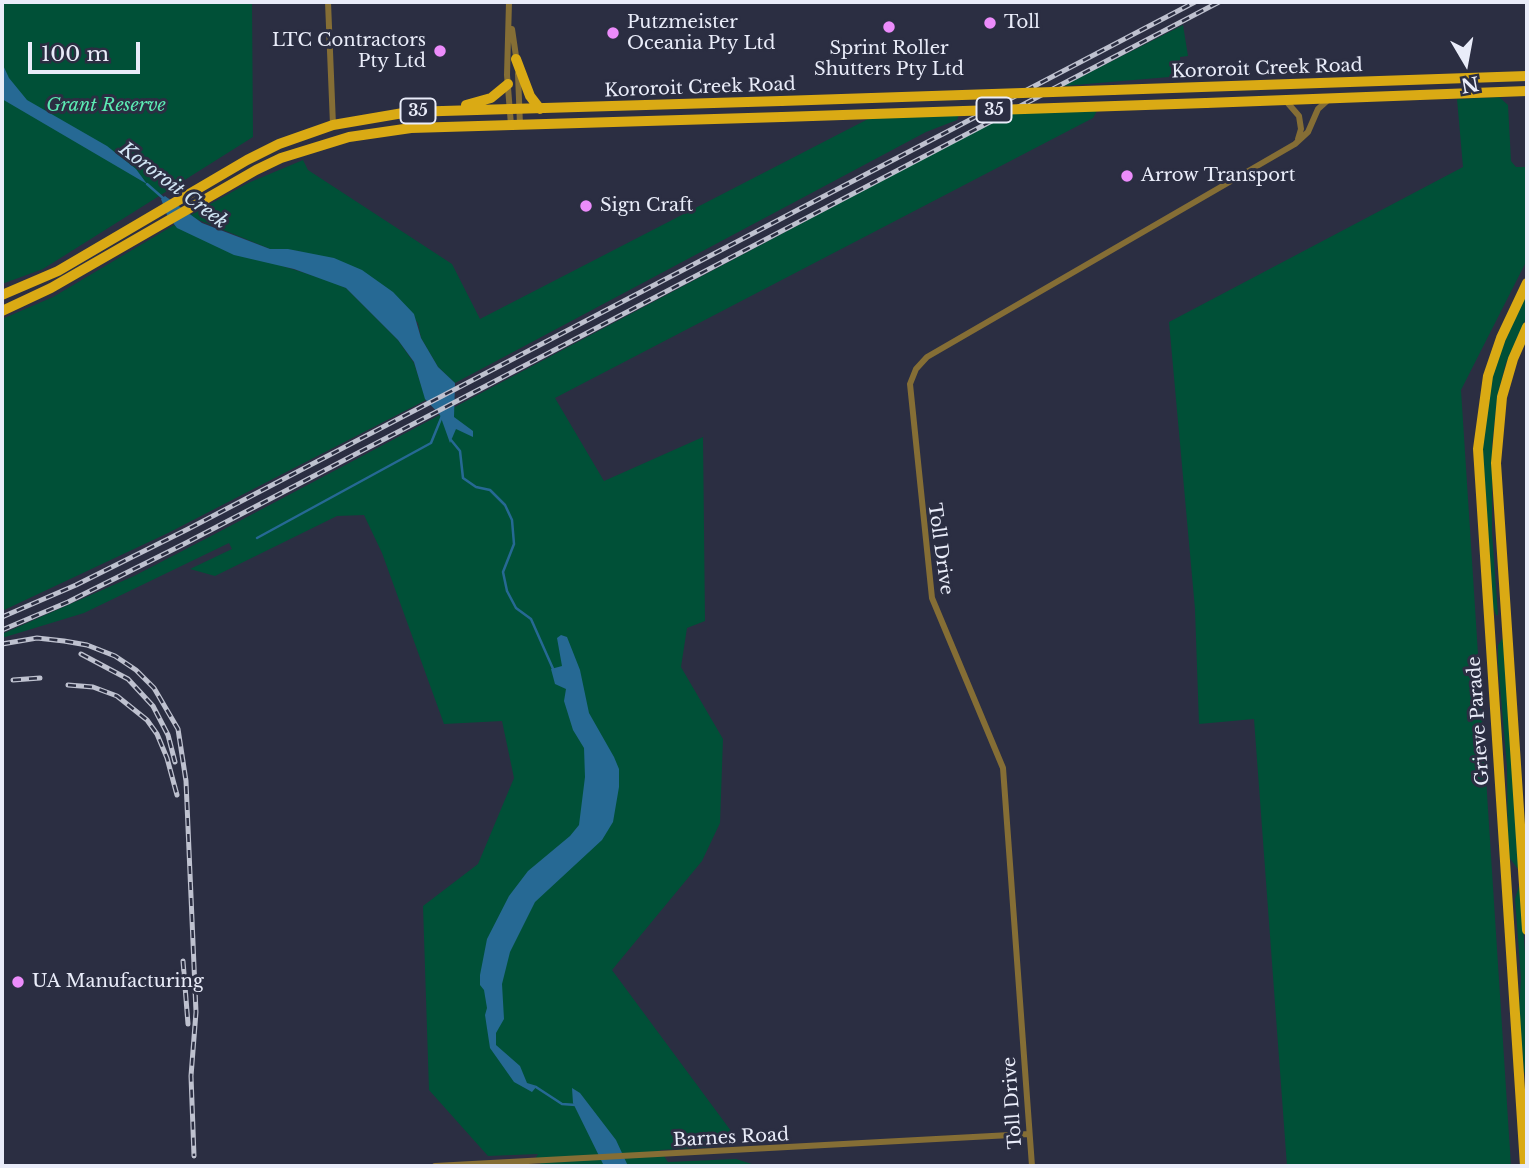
<!DOCTYPE html>
<html>
<head>
<meta charset="utf-8">
<style>
	body { margin:0 }
	#map { position:relative; width:1529px; height:1168px; overflow:hidden; background:#2b2e42; font-family:"Libre Baskerville",serif }
	canvas { display:block }
	.frame { position:absolute; inset:0; border:4px solid #e9ecf9; pointer-events:none }
	.north { position:absolute; left:1431px; top:28px; width:70px; height:70px; -webkit-text-stroke:5px #2b2e42; paint-order:stroke; rotate:170deg; font-size:19px; font-weight:700; line-height:28px; text-align:center; color:#e9ecf9 }
	.north::after { content:''; display:block; margin:auto; width:24px; height:32px; background:#e9ecf9; clip-path:polygon(50% 0,100% 100%,50% 72%,0 100%) }
	.scale { position:absolute; left:28px; top:42px; width:112px; height:32px; box-sizing:border-box; border:4px solid #e9ecf9; border-top:0; padding-left:9px; font-size:21px; line-height:24px; white-space:nowrap; color:#e9ecf9; -webkit-text-stroke:5px #2b2e42; paint-order:stroke }
</style>
</head>
<body>
<div id="map">
<canvas width="1529" height="1168"></canvas>
<div class="frame"></div>
<div class="north">N</div>
<div class="scale">100 m</div>
</div>
<script>
const ctx = document.querySelector('canvas').getContext('2d');
ctx.lineJoin = 'round';
function paint(path, color) { ctx.fillStyle = color; ctx.fill(path, 'evenodd'); }
const toPath = rows => new Path2D(rows.map(r => 'M' + r).join(''));
function stroke(path, color, width, dash) { ctx.strokeStyle = color; ctx.lineWidth = width; ctx.lineCap = dash ? 'butt' : 'round'; ctx.setLineDash(dash || []); ctx.stroke(path); }
function label(font, color, halo, rows, align = 'center') {
  ctx.font = font + ' "Libre Baskerville",serif'; ctx.lineWidth = 6; ctx.setLineDash([]); ctx.textBaseline = 'middle'; ctx.strokeStyle = halo; ctx.fillStyle = color; for (const [text, x, y, turn = 0] of rows) {
    ctx.save(); ctx.translate(x, y); ctx.rotate((+turn || 0) * Math.PI / 180); ctx.textAlign = isNaN(turn) ? turn : align; if (halo) ctx.strokeText(text, 0, 0); ctx.fillText(text, 0, 0); ctx.restore();
  }
}
const green = toPath([
	[2,2,252,2,253,137,43,269,2,284],
	[1183,25,1188,56,1180,57,1181,76,1063,86],
	[1499,97,1508,105,1511,161,1516,167,1527,167,1527,260,1461,390,1511,1166,1287,1166,1254,719,1199,724,1195,609,1169,322,1463,167,1457,99],
	[1098,109,1093,118,555,398,604,481,703,437,705,621,687,628,681,667,723,739,720,823,702,861,612,970,734,1135,712,1147,660,1150,668,1162,736,1159,758,1166,542,1166,536,1157,538,1154,488,1156,429,1090,423,906,478,864,514,778,502,721,444,724,382,553,364,515,337,516,215,576,190,569,232,549,229,543,84,613,2,638,2,634,134,576,213,535,1010,113],
	[959,115,957,120,926,132,455,383,438,367,421,338,418,323,384,286,299,251,270,249,189,216,248,183,303,160,308,170,452,264,480,319,870,118],
	[174,225,216,245,327,280,346,288,398,340,414,363,426,400,168,533,2,611,2,319,53,297],
	[1527,292,1527,316,1506,363,1498,393,1492,444,1492,532,1498,615,1496,615,1491,602,1481,460,1491,380,1500,352],
	[1503,638,1519,868,1518,869,1508,856,1507,767,1498,663,1498,645],
	[1520,883,1527,982,1527,1080,1524,1071,1519,1011,1521,978,1515,899]
]);
const water = toPath([
	[2,63,9,78,27,100,107,146,136,169,147,184,2,99],
	[165,196,202,223,270,249,288,249,334,258,362,270,393,292,414,314,421,338,438,367,455,383,454,417,473,431,473,437,456,429,450,443,440,415,425,399,414,362,398,340,346,288,294,269,234,255,177,228,167,215,161,199],
	[561,635,567,637,580,670,589,713,614,757,619,769,619,787,613,822,602,840,535,902,510,952,502,984,504,1019,496,1033,496,1045,520,1066,527,1083,537,1086,532,1092,514,1082,490,1048,485,1015,487,1008,484,990,480,985,480,975,487,939,509,896,528,871,570,836,579,825,585,777,584,748,573,730,564,701,566,689,555,684,551,669,562,666,557,638],
	[572,1088,580,1093,616,1140,628,1166,604,1166,573,1103]
]);
const stream = toPath([
	[147,184,163,198],
	[451,440,460,451,463,478,476,487,490,490,505,505,512,520,514,544,503,572,507,591,516,608,531,619,554,671],
	[257,538,431,443,442,416],
	[536,1087,562,1104,576,1105]
]);
const minor = toPath([
	[328,2,333,125],
	[509,2,507,75,511,125],
	[512,29,517,63],
	[518,74,520,125],
	[1286,101,1299,116,1301,129,1298,139],
	[435,1166,1029,1134],
	[1032,1166,1003,768,932,598,910,384,916,369,927,357,1295,144,1308,132,1318,109,1328,100]
]);
const primary = toPath([
	[516,59,530,96,540,109],
	[1113,90,1527,76],
	[1206,103,1527,91],
	[466,105,491,98,508,84],
	[2,295,58,271,247,160,279,144,333,125,409,112,781,101],
	[2,311,51,288,256,170,281,158,349,137,411,128,782,117],
	[1527,327,1513,359,1502,397,1496,463,1527,930],
	[1525,1166,1478,449,1488,376,1501,338,1527,283]
]);
const rail = toPath([
	[2,617,76,585,188,529,1195,2],
	[2,630,68,602,184,544,1219,2],
	[2,644,37,638,64,641,87,645,115,656,136,670,154,688,178,729,186,781,196,1012,191,1076,194,1156],
	[81,654,128,679,153,706,168,735,175,762],
	[13,680,40,678],
	[68,685,93,687,117,696,147,720,157,734,167,758,177,795],
	[183,961,188,1024]
]);
const primaryBridge = toPath([
	[781,101,1113,90],
	[782,117,1206,103]
]);
const markers = [
	[990,23,7,"#ec8cfb"],
	[889,27,7,"#ec8cfb"],
	[613,33,7,"#ec8cfb"],
	[440,51,7,"#ec8cfb"],
	[1127,176,7,"#ec8cfb"],
	[586,206,7,"#ec8cfb"],
	[18,982,7,"#ec8cfb"]
];
const shields = [
	[994,110,35],
	[418,111,35]
];
const shieldNames = [
	["35",994,110],
	["35",418,111]
];
const poiNames = [
	["Putzmeister",627,23],
	["Oceania Pty Ltd",627,44],
	["Toll",1004,23],
	["LTC Contractors",426,41,"right"],
	["Pty Ltd",426,62,"right"],
	["Sprint Roller",889,49,"center"],
	["Shutters Pty Ltd",889,70,"center"],
	["Arrow Transport",1141,176],
	["Sign Craft",600,206],
	["UA Manufacturing",32,982]
];
const streetNames = [
	["Kororoit Creek Road",1267,69,-2],
	["Kororoit Creek Road",700,88,-2],
	["Toll Drive",940,549,82],
	["Grieve Parade",1479,721,-94],
	["Toll Drive",1013,1103,-94],
	["Barnes Road",731,1138,-3]
];
const parkNames = [
	["Grant Reserve",106,106]
];
const waterNames = [
	["Kororoit Creek",173,186,37]
];
paint(green, '#005037');
paint(water, '#266994');
stroke(stream, '#266994', 2.5);
stroke(minor, '#856e35', 6);
stroke(primary, '#daaa14', 10);
stroke(rail, '#bec1cf', 5);
stroke(rail, '#2b2e42', 2.5, [8]);
stroke(primaryBridge, '#daaa14', 10);
for (const [x, y, r, color] of markers) { const dot = new Path2D(); dot.arc(x, y, r, 0, 2 * Math.PI); ctx.fillStyle = color; ctx.fill(dot); stroke(dot, '#2b2e42', 2.5); }
for (const [x, y, w] of shields) { const box = new Path2D(); box.roundRect(x - w / 2, y - 12.5, w, 25, 5); ctx.fillStyle = '#2b2e42'; ctx.fill(box); stroke(box, '#e9ecf9', 2); }
label('bold 16px', '#e9ecf9', null, shieldNames);
label('18px', '#e9ecf9', '#2b2e42', poiNames, 'left');
label('18px', '#e9ecf9', '#2b2e42', streetNames);
label('italic 18px', '#5becb4', '#2b2e42', parkNames);
label('italic 19px', '#d1e5f4', '#2b2e42', waterNames);
</script>
</body>
</html>
